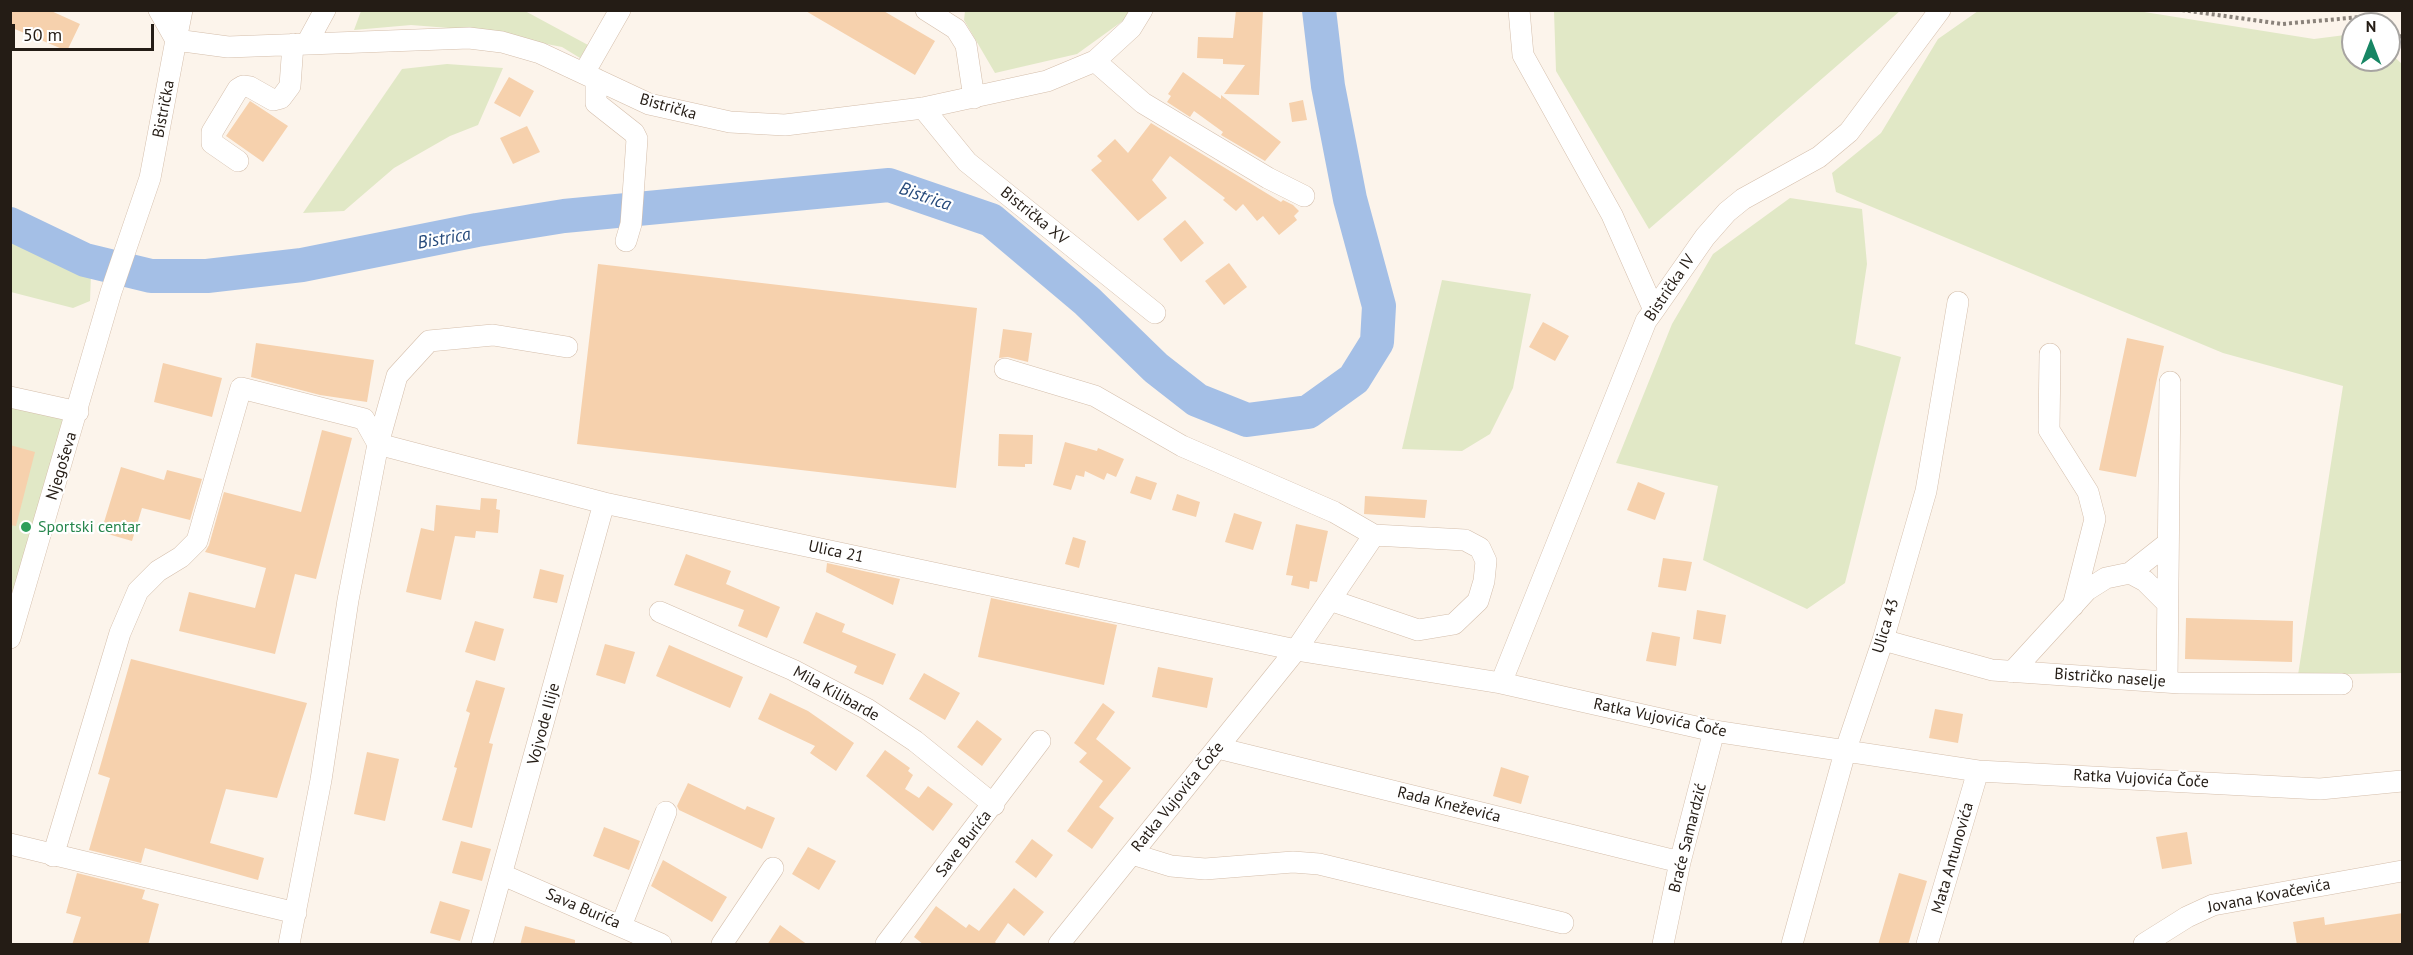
<!DOCTYPE html>
<html>
<head>
<meta charset="utf-8">
<style>
	body { margin:0 }
	#map { position:relative; width:2413px; height:955px; overflow:hidden; background:#fcf4eb; font-family:"PT Sans",sans-serif }
	canvas { display:block }
	.frame { position:absolute; inset:0; border:12px solid #241c15; pointer-events:none }
	.north { position:absolute; left:2341px; top:12px; width:60px; height:60px; box-sizing:border-box; background:#fff; border:2px solid #a7a4a1; border-radius:50%; rotate:0deg; font-size:16px; font-weight:700; line-height:24px; text-align:center; color:#241c15 }
	.north::after { content:''; display:block; margin:auto; width:21px; height:27px; background:#178664; clip-path:polygon(50% 0,100% 100%,50% 72%,0 100%) }
	.scale { position:absolute; left:12px; top:24px; width:142px; height:27px; box-sizing:border-box; border:3px solid #241c15; border-top:0; padding-left:8px; font-size:18px; line-height:21px; white-space:nowrap; color:#241c15; -webkit-text-stroke:4px #fff; paint-order:stroke }
</style>
</head>
<body>
<div id="map">
<canvas width="2413" height="955"></canvas>
<div class="frame"></div>
<div class="north">N</div>
<div class="scale">50 m</div>
</div>
<script>
const ctx = document.querySelector('canvas').getContext('2d');
ctx.lineJoin = 'round';
function paint(path, color) { ctx.fillStyle = color; ctx.fill(path, 'evenodd'); }
const toPath = rows => new Path2D(rows.map(r => 'M' + r).join(''));
function stroke(path, color, width, dash) { ctx.strokeStyle = color; ctx.lineWidth = width; ctx.lineCap = dash ? 'butt' : 'round'; ctx.setLineDash(dash || []); ctx.stroke(path); }
function label(font, color, halo, rows, align = 'center') {
  ctx.font = font + ' "PT Sans",sans-serif'; ctx.lineWidth = 4.5; ctx.setLineDash([]); ctx.textBaseline = 'middle'; ctx.strokeStyle = halo; ctx.fillStyle = color; for (const [text, x, y, turn = 0] of rows) {
    ctx.save(); ctx.translate(x, y); ctx.rotate((+turn || 0) * Math.PI / 180); ctx.textAlign = isNaN(turn) ? turn : align; if (halo) ctx.strokeText(text, 0, 0); ctx.fillText(text, 0, 0); ctx.restore();
  }
}
const green = toPath([
	[361,11,525,11,588,45,580,58,562,47,475,30,411,25,354,30],
	[965,11,1130,11,1124,20,1077,54,995,73,964,20],
	[1554,11,1554,10,1900,11,1649,229,1556,71],
	[1978,11,2138,11,2314,39,2353,34,2353,60,2389,60,2389,52,2402,64,2402,673,2298,675,2343,386,2223,353,1836,192,1832,173,1881,133,1938,39],
	[447,64,503,68,478,125,450,136,394,168,344,211,303,213,402,69],
	[1790,198,1862,209,1867,264,1855,344,1901,357,1845,583,1807,609,1703,560,1718,486,1616,463,1672,324,1713,254],
	[11,236,91,273,90,301,73,308,11,292],
	[1442,280,1531,294,1513,388,1490,434,1462,451,1402,449],
	[11,402,74,416,11,638]
]);
const river = toPath([
	[10,224,85,260,151,276,207,276,302,265,477,230,564,216,889,185,991,220,1087,301,1156,368,1197,400,1247,420,1308,412,1354,379,1377,342,1379,306,1350,199,1328,86,1319,10]
]);
const building = toPath([
	[10,10,49,10,80,24,67,51,10,27],
	[804,10,882,10,935,41,915,75],
	[1236,10,1263,10,1259,95,1224,94,1245,65,1223,64,1223,59,1197,58,1198,37,1233,38],
	[1183,72,1221,99,1221,95,1281,142,1265,161,1221,135,1223,132,1194,111,1190,117,1167,102,1171,96,1168,94],
	[509,77,534,91,520,117,494,103],
	[1303,100,1307,120,1292,122,1289,103],
	[250,101,288,126,263,162,226,136],
	[1151,123,1281,202,1283,200,1293,205,1299,211,1294,216,1297,220,1279,235,1263,216,1257,221,1243,204,1236,211,1223,200,1225,198,1170,156,1152,180,1167,198,1138,221,1091,170,1102,161,1097,156,1115,139,1128,153],
	[527,126,540,152,513,164,500,138],
	[1185,220,1204,243,1181,262,1163,239],
	[1229,263,1247,287,1224,305,1205,281],
	[598,264,977,308,956,488,577,444],
	[1543,322,1569,336,1555,361,1529,347],
	[1003,329,1032,333,1028,362,1008,357,999,358],
	[2127,338,2164,346,2136,477,2099,470],
	[256,343,374,360,367,402,320,395,251,377],
	[163,363,222,378,212,417,154,402],
	[322,430,352,438,316,579,295,574,275,654,179,631,189,592,255,608,266,568,205,552,209,545,224,492,301,512],
	[999,434,1033,435,1032,464,1025,464,1025,467,998,466],
	[1065,442,1097,451,1098,448,1124,459,1116,477,1107,473,1104,480,1085,471,1084,477,1076,475,1071,490,1053,485],
	[10,445,35,452,16,526,10,525],
	[121,467,164,480,167,470,202,479,190,520,142,508,132,541,101,532],
	[1136,476,1157,483,1151,500,1130,493],
	[1638,482,1665,493,1655,520,1627,510],
	[1177,494,1200,502,1196,517,1172,510],
	[1365,496,1427,500,1425,518,1364,514],
	[481,498,497,499,496,509,500,510,498,533,476,531,475,538,455,536,441,600,406,592,421,528,434,531,436,505,480,510],
	[1234,513,1262,522,1253,550,1225,542],
	[1296,524,1328,531,1317,582,1310,581,1309,589,1291,585,1293,576,1286,575],
	[1073,537,1086,541,1079,568,1065,564],
	[686,554,731,571,726,584,780,607,767,638,738,626,744,610,674,585],
	[1663,558,1692,562,1686,591,1658,587],
	[827,563,900,579,893,605,826,572],
	[540,569,564,575,557,603,533,598],
	[991,598,1117,625,1104,685,978,657],
	[1697,610,1726,615,1721,644,1693,639],
	[816,612,845,624,842,632,896,654,883,685,854,673,857,666,803,643],
	[2186,618,2293,621,2292,662,2185,659],
	[475,621,504,629,495,661,465,652],
	[1652,632,1680,637,1676,666,1646,661],
	[605,644,635,652,625,684,596,675],
	[669,645,743,677,730,708,656,676],
	[131,659,307,703,277,798,226,789,210,843,264,858,258,880,145,848,141,863,89,850,110,778,98,774],
	[1158,667,1213,678,1207,708,1152,697],
	[924,673,960,693,945,720,909,699],
	[476,680,505,688,489,743,493,744,472,828,442,820,457,768,454,767,470,713,466,711],
	[770,693,808,711,854,743,836,771,810,753,815,746,758,719],
	[1103,703,1115,712,1096,739,1131,768,1099,807,1114,818,1092,849,1067,831,1103,781,1079,762,1087,753,1074,743],
	[1935,709,1963,714,1958,743,1929,738],
	[977,720,1002,739,982,766,957,747],
	[885,750,910,768,908,771,913,775,905,789,919,798,928,786,953,804,933,831,866,776],
	[367,752,399,759,385,821,354,814],
	[1501,767,1529,776,1521,804,1493,796],
	[688,783,745,810,747,806,775,818,762,849,679,810,677,806],
	[604,827,640,841,629,870,593,856],
	[2187,832,2192,864,2162,869,2156,837],
	[1032,839,1053,855,1036,878,1015,862],
	[461,841,491,849,482,881,452,873],
	[808,847,836,861,819,890,792,874],
	[663,860,727,897,712,922,651,886],
	[77,873,145,890,142,899,159,904,148,945,72,945,81,917,66,913],
	[1899,873,1927,881,1913,928,1908,945,1878,945],
	[1014,888,1044,912,1024,936,1008,923,995,942,998,945,924,945,914,937,936,906,966,928,969,924,979,931],
	[440,901,470,910,460,941,430,933],
	[2403,913,2403,945,2297,945,2293,922,2324,917,2325,925],
	[780,925,808,945,767,945],
	[525,926,575,940,575,945,520,945]
]);
const path = toPath([
	[2182,10,2282,24,2361,17,2376,24],
	[2389,30,2402,37]
]);
const minor = toPath([
	[182,10,176,40,228,47,469,38,502,42,540,53,649,104,730,122,785,125,923,108,1047,81,1095,61,1131,28,1142,10],
	[926,10,956,29,966,45,974,98],
	[1519,10,1523,55,1612,215,1654,310],
	[307,43,325,10],
	[1095,61,1143,103,1268,178,1304,196],
	[584,73,620,10],
	[596,79,596,103,634,133,637,139,631,224,626,241],
	[923,108,967,162,1155,313],
	[238,161,212,143,212,132,238,89,243,86,250,87,273,100,281,98,290,86,293,44],
	[2050,354,2049,430,2088,492,2095,519,2073,606],
	[1005,369,1095,396,1182,446,1334,512,1374,535,1296,650,1059,944],
	[10,397,78,412],
	[378,444,604,503,1296,650,1501,683,1714,731,1978,771,2320,789,2402,781],
	[2130,573,2145,581,2167,603],
	[1330,600,1418,630,1454,624,1478,601,1484,581,1486,561,1480,548,1465,540,1374,535],
	[660,612,793,670,867,709,915,741,994,805],
	[10,638,111,292,150,178,176,40,159,10],
	[1883,640,1992,670,2180,683,2342,684],
	[2012,672,2087,590,2106,578,2130,573,2168,543],
	[2167,682,2170,382],
	[1501,683,1646,321,1654,310,1705,237,1727,212,1743,199,1819,157,1849,132,1940,10],
	[1218,748,1680,862],
	[10,844,296,913],
	[1132,854,1171,866,1205,869,1293,862,1319,864,1563,923],
	[53,856,120,633,138,591,158,571,181,557,197,541,241,388,364,419,378,444],
	[503,875,661,944],
	[621,926,666,812],
	[289,944,321,780,348,600,378,444,397,376,429,341,493,335,567,347],
	[482,944,604,503],
	[722,944,773,868],
	[886,944,1040,741],
	[1663,944,1680,862,1714,731],
	[1792,944,1845,752,1883,640,1926,491,1958,302],
	[1927,944,1978,771],
	[2144,944,2187,917,2213,905,2402,871]
]);
const markers = [
	[26,527,6,"#2e9e5b"]
];
const streetNames = [
	["Bistrička",668,107,16],
	["Bistrička",164,109,-79],
	["Bistrička XV",1034,216,39],
	["Bistrička IV",1670,288,-56],
	["Njegoševa",62,466,-73],
	["Ulica 21",836,552,12],
	["Ulica 43",1886,626,-73],
	["Bistričko naselje",2110,678,4],
	["Mila Kilibarde",836,694,29],
	["Ratka Vujovića Čoče",1660,718,12],
	["Vojvode Ilije",544,724,-75],
	["Ratka Vujovića Čoče",2141,779,3],
	["Ratka Vujovića Čoče",1178,797,-51],
	["Rada Kneževića",1449,805,14],
	["Braće Samardzić",1688,838,-76],
	["Save Burića",964,844,-52],
	["Mata Antunovića",1953,858,-74],
	["Jovana Kovačevića",2269,896,-11],
	["Sava Burića",583,909,23]
];
const leisureNames = [
	["Sportski centar",38,527]
];
const waterNames = [
	["Bistrica",925,197,19],
	["Bistrica",444,239,-10]
];
paint(green, '#e1e8c6');
stroke(river, '#a4bfe6', 34);
paint(building, '#f6d1ad');
stroke(minor, '#d4beab', 22);
stroke(path, '#8b837b', 4, [3, 3]);
stroke(minor, '#fff', 21);
for (const [x, y, r, color] of markers) { const dot = new Path2D(); dot.arc(x, y, r, 0, 2 * Math.PI); ctx.fillStyle = color; ctx.fill(dot); stroke(dot, '#fff', 2); }
label('16px', '#241c15', '#fff', streetNames);
label('16px', '#27864d', '#fff', leisureNames, 'left');
label('italic 18px', '#264a7b', '#fff', waterNames);
</script>
</body>
</html>
